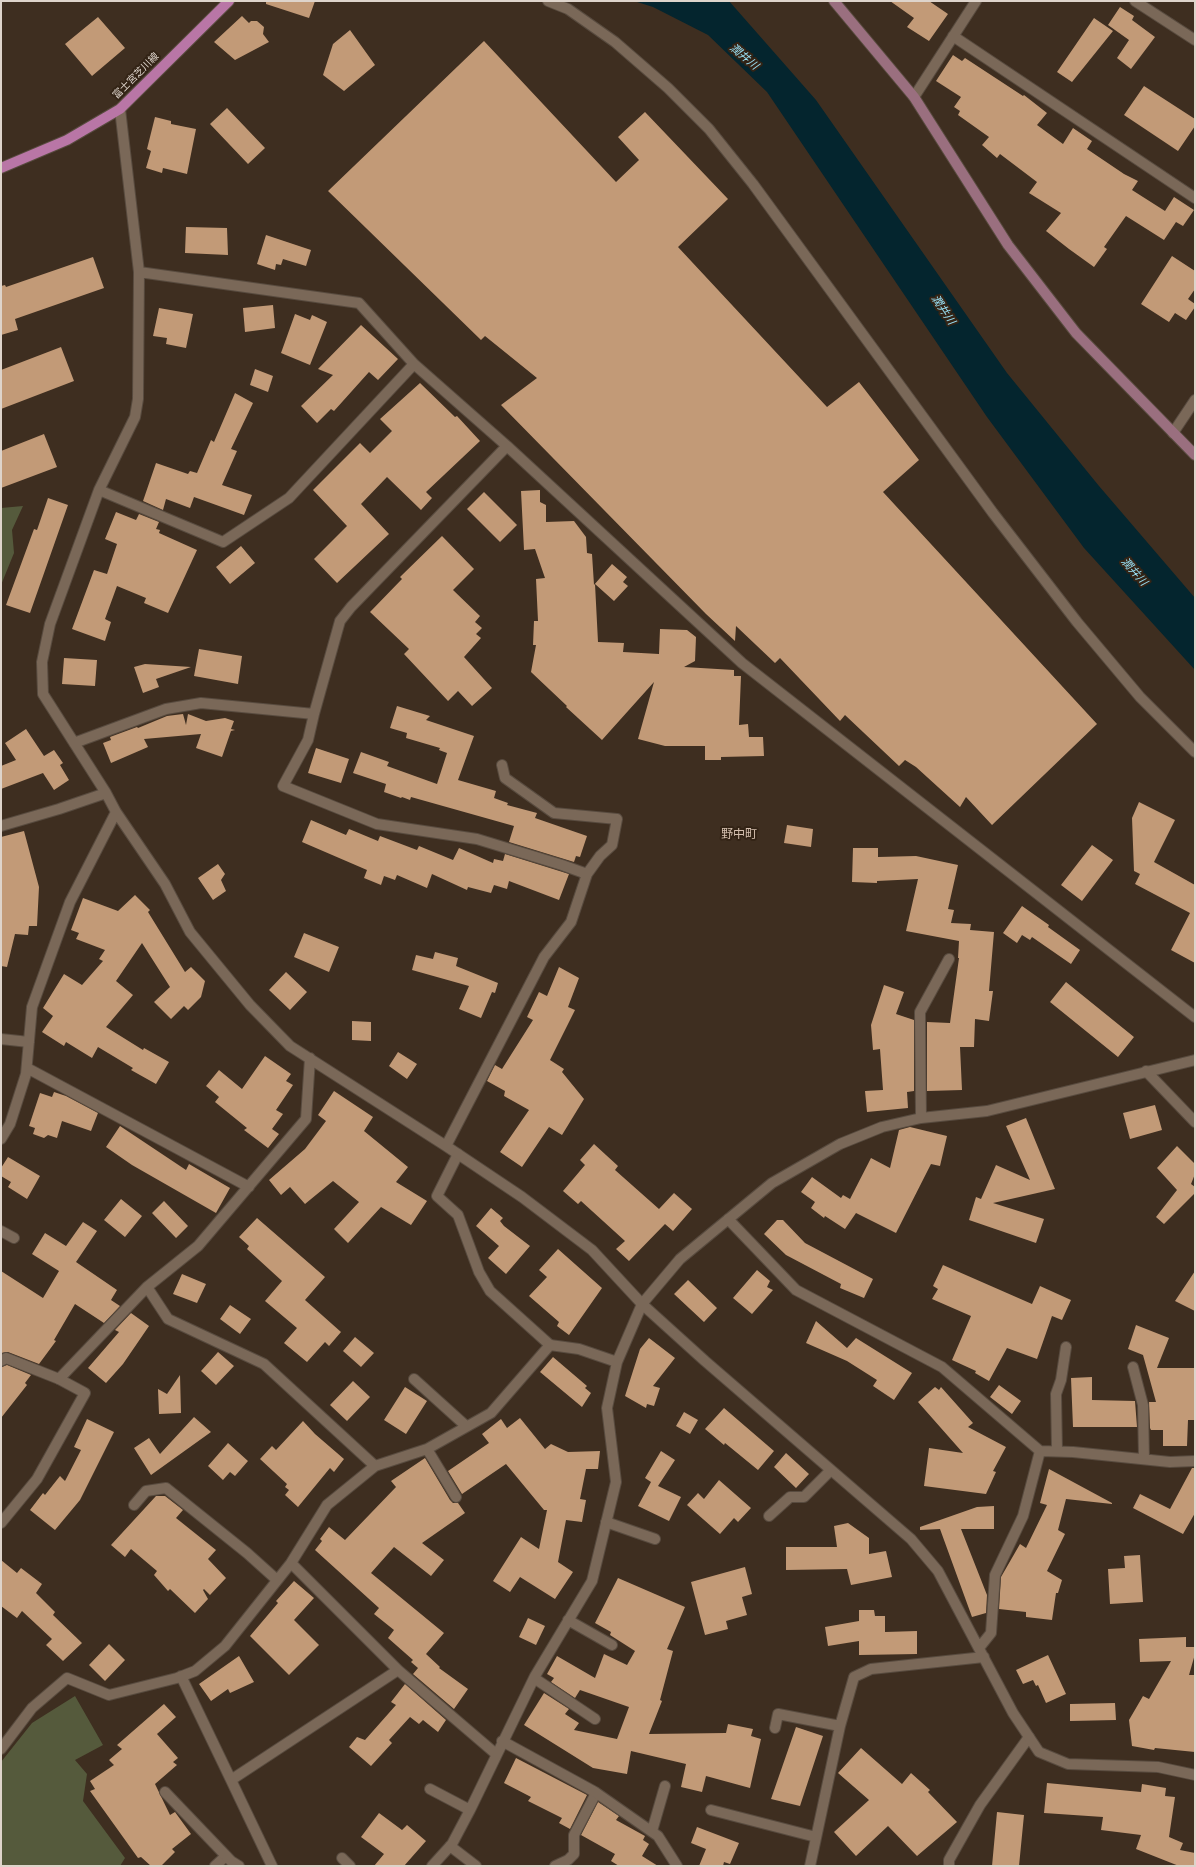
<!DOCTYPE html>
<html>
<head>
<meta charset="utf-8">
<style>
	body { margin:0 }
	#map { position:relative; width:1196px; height:1867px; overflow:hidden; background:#3e2e20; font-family:"Open Sans",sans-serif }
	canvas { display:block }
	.frame { position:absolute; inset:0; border:2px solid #ded4cb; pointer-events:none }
</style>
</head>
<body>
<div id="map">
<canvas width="1196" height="1867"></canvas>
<div class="frame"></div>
</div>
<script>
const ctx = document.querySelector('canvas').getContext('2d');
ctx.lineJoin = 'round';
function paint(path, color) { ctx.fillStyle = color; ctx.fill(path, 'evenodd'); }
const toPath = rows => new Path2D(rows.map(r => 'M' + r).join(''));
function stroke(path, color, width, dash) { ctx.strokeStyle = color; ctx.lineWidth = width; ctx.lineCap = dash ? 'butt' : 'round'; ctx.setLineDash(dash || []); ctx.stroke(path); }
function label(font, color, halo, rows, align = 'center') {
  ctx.font = font + ' "Open Sans","Noto Sans JP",sans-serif'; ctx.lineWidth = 4; ctx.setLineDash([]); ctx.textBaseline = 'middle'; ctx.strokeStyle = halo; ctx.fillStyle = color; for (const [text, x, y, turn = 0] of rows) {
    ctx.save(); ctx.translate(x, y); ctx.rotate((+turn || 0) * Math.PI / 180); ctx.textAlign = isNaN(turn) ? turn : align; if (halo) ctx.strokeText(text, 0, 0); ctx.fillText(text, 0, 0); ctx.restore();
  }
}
const green = toPath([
	[23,506,12,530,14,553,1,585,1,508],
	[75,1696,103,1745,75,1760,87,1774,83,1801,125,1858,120,1866,1,1866,1,1762,32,1723]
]);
const water = toPath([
	[634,1,729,1,816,100,1007,373,1099,486,1195,598,1195,670,1084,548,987,417,767,92,708,35,653,7]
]);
const building = toPath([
	[266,1,315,1,309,18,266,4],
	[890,1,929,1,948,14,929,41,907,27,914,18],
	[1120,7,1134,16,1132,20,1155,37,1131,69,1117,58,1129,40,1108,25],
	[242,16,249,23,251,21,257,21,264,27,263,34,269,42,235,60,214,42],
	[98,17,125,48,92,76,65,44],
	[1094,18,1113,31,1072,82,1057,72],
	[350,30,375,65,344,91,323,75,333,44],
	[484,41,616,182,639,160,618,137,645,112,728,199,678,247,827,407,859,382,919,460,883,492,1097,724,992,825,966,797,960,807,916,767,905,760,899,766,845,715,840,721,780,658,775,663,736,626,735,641,706,614,501,405,537,378,485,336,481,340,328,191],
	[953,55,962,61,965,58,1023,96,1024,95,1047,113,1037,125,1063,144,1073,128,1092,141,1087,149,1124,174,1138,181,1132,190,1165,211,1174,197,1194,210,1183,226,1176,222,1164,240,1126,216,1104,247,1107,249,1094,267,1069,249,1046,231,1061,213,1029,193,1037,182,1000,154,997,158,982,145,989,137,958,115,960,111,954,107,961,97,936,81],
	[1144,86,1195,119,1195,126,1178,151,1124,115],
	[227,108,265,148,248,164,210,124],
	[155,117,171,121,171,124,196,129,187,174,163,168,162,173,146,168,151,151,147,149],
	[186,227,227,228,228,255,185,253],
	[266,235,311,250,306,266,283,259,281,265,276,264,275,270,257,264],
	[1172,256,1195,271,1195,289,1188,299,1195,304,1195,307,1186,320,1175,313,1169,322,1141,304],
	[93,257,104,288,15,319,18,330,1,335,1,286,5,285,6,287],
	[273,305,275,328,245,332,243,308],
	[159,308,193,314,186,348,166,344,167,338,153,336],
	[295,314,310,320,312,315,327,322,310,365,281,353],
	[361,325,398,359,378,380,369,372,334,411,331,409,317,423,301,406,333,375,318,369],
	[61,347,74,381,1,409,1,370],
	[255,369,273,376,268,392,250,385],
	[420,383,455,417,457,416,480,441,426,492,432,498,421,510,387,477,361,504,389,534,337,583,314,559,347,526,313,490,360,443,370,453,392,431,380,419],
	[235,393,253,403,231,449,237,451,222,485,252,495,244,515,194,497,190,508,166,499,163,510,143,501,156,463,188,474,190,471,197,473,211,440,214,442],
	[44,434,57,467,1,488,1,451],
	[540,490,540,502,546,505,546,522,574,521,586,537,587,553,592,554,594,585,612,564,627,577,623,582,628,586,614,601,595,584,598,642,624,643,623,652,659,654,660,629,687,630,696,637,695,661,684,667,734,670,734,676,741,676,739,725,748,724,749,737,763,737,764,756,721,757,721,760,705,760,705,746,665,746,638,739,654,682,602,740,566,707,567,706,531,672,536,645,533,645,534,621,538,621,536,579,545,578,535,549,524,550,521,491],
	[484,492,517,525,500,542,467,509],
	[48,498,68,505,30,613,6,605,34,529,37,530],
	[116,512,136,520,139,514,159,522,156,529,160,530,159,533,197,550,168,613,144,603,146,598,117,586,105,619,111,622,105,641,72,629,94,570,107,574,117,544,105,539],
	[442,536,474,569,453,590,480,616,475,622,482,628,476,634,481,638,464,657,492,688,472,706,458,691,448,701,404,654,409,649,370,612,402,579,400,577],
	[241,546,255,563,230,584,216,567],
	[199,649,242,656,238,684,194,676],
	[64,658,97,660,95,686,62,684],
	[145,664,191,667,156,679,159,687,143,693,134,667],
	[397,706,430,716,426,720,474,736,458,780,496,791,494,798,508,803,507,805,537,813,535,818,587,836,580,857,576,856,574,862,509,842,514,826,411,797,410,800,402,797,401,798,384,792,386,784,353,773,361,752,389,762,387,766,437,784,447,753,439,750,440,748,406,738,407,733,390,728],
	[183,714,186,725,188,714,206,721,225,718,234,721,231,729,235,730,231,731,222,757,196,748,201,734,144,739,148,747,111,763,103,743,111,740,110,737,137,727,138,728,167,716],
	[26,729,44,756,54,750,63,763,60,765,69,780,54,790,43,773,1,789,1,766,16,760,5,743],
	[316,748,349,759,341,783,308,773],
	[1139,802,1175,820,1154,862,1195,885,1195,963,1171,950,1190,913,1135,884,1140,874,1134,871,1132,818],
	[311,820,346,835,349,829,378,841,380,836,417,850,419,846,453,860,459,848,493,863,494,859,503,861,505,854,569,874,559,900,509,881,507,889,494,885,491,893,468,887,467,890,432,874,427,888,397,875,395,880,384,876,381,885,364,878,367,870,302,842],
	[787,825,813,829,811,847,784,843],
	[24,831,39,887,37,926,29,926,28,935,15,934,7,967,1,966,1,837],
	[1092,845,1113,860,1082,901,1061,885],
	[853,848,878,848,878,857,916,856,958,865,948,909,954,910,951,923,971,924,970,930,994,932,989,991,993,991,989,1021,975,1019,974,1047,960,1047,962,1090,927,1091,927,1022,950,1023,959,958,958,958,959,941,906,931,918,879,877,881,877,883,852,882],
	[218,864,225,874,221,880,226,891,213,900,198,878],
	[135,895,150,910,148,912,185,972,191,967,205,981,201,997,188,1010,184,1006,171,1019,154,1002,170,987,142,943,116,981,133,995,106,1027,143,1050,144,1048,169,1062,156,1084,131,1070,133,1068,98,1047,92,1058,66,1042,64,1046,42,1032,53,1016,43,1008,64,974,82,985,103,961,99,959,105,950,76,939,79,933,71,930,83,898,118,911],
	[1022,906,1049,925,1048,927,1080,950,1071,964,1032,937,1030,940,1022,935,1017,943,1003,933],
	[304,933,339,947,329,972,294,957],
	[435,952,458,958,456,966,498,983,495,993,492,992,481,1018,459,1009,469,986,412,970,416,955,433,959],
	[559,967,579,978,568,1007,575,1010,550,1060,564,1069,562,1072,584,1099,562,1135,549,1127,522,1167,500,1152,529,1110,504,1096,505,1091,487,1081,495,1065,502,1069,533,1020,527,1017,539,992,547,996],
	[286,972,307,992,290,1010,269,990],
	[1066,982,1134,1037,1118,1057,1050,1002],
	[884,985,904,992,896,1014,914,1020,914,1091,907,1092,908,1108,867,1112,865,1091,883,1090,880,1049,873,1050,871,1025],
	[352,1021,371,1022,371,1041,352,1040],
	[398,1052,417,1064,407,1079,389,1066],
	[265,1056,291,1074,286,1081,293,1085,276,1110,283,1114,272,1129,279,1134,268,1148,244,1130,247,1128,215,1102,219,1097,206,1086,219,1070,242,1089],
	[334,1091,373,1117,364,1131,408,1167,396,1182,427,1201,411,1225,381,1207,348,1243,334,1229,359,1202,333,1181,305,1204,290,1187,281,1195,269,1180,305,1149,326,1121,318,1115],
	[54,1092,66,1096,98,1113,91,1131,62,1121,57,1138,48,1135,44,1138,33,1134,35,1128,29,1126,40,1093,52,1097],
	[1155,1105,1162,1130,1130,1139,1123,1113],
	[1026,1118,1055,1189,993,1203,1044,1219,1036,1243,969,1220,976,1197,981,1199,996,1165,1030,1180,1006,1126],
	[120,1126,186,1170,189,1164,230,1188,216,1213,132,1165,106,1147],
	[910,1127,947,1136,940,1166,931,1164,896,1233,856,1213,845,1229,825,1216,824,1218,811,1208,815,1202,801,1192,812,1177,841,1198,843,1195,850,1199,871,1158,890,1168,899,1130],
	[594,1144,618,1166,615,1170,659,1209,674,1193,692,1209,673,1231,665,1224,629,1261,616,1249,625,1241,581,1201,578,1204,563,1191,585,1165,580,1160],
	[1177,1146,1195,1164,1195,1174,1191,1184,1195,1187,1195,1193,1164,1224,1156,1217,1177,1190,1157,1168],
	[8,1157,40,1176,27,1199,8,1187,11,1182,1,1176,1,1168],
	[121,1199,142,1216,125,1237,104,1220],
	[164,1201,188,1226,176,1238,152,1213],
	[491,1208,503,1218,500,1221,504,1226,530,1246,506,1274,488,1258,499,1246,476,1226],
	[257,1218,325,1277,305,1300,341,1332,329,1346,325,1342,307,1362,284,1343,297,1328,265,1301,282,1281,247,1249,249,1246,239,1237],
	[777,1220,783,1220,805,1243,873,1279,864,1298,840,1288,841,1284,786,1255,764,1234],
	[83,1222,97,1231,76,1262,117,1290,111,1300,120,1306,104,1323,75,1304,54,1340,56,1341,39,1364,8,1352,1,1353,1,1271,43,1298,59,1271,32,1254,45,1233,66,1246],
	[558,1249,602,1288,569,1335,557,1326,559,1322,529,1296,547,1277,539,1270],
	[943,1265,1032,1304,1040,1286,1071,1300,1062,1320,1052,1316,1037,1359,1007,1348,989,1381,975,1373,976,1371,952,1360,971,1316,932,1299,938,1289,933,1286],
	[757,1270,770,1281,767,1287,773,1290,752,1314,733,1298],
	[1195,1271,1195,1311,1175,1301],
	[182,1274,206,1284,197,1303,173,1294],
	[688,1280,717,1308,704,1322,674,1294],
	[230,1305,251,1319,240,1334,220,1319],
	[131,1313,149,1326,123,1364,106,1383,88,1368,119,1332,115,1330],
	[816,1321,847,1348,856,1338,912,1373,894,1400,873,1386,877,1380,847,1361,806,1343],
	[1136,1325,1169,1338,1157,1368,1195,1368,1195,1420,1188,1420,1187,1446,1163,1446,1163,1430,1151,1430,1150,1428,1149,1402,1156,1402,1143,1355,1128,1349],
	[355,1337,374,1353,361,1367,343,1351],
	[649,1338,675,1358,653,1386,660,1388,654,1406,647,1404,646,1408,625,1396,640,1349],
	[218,1352,234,1366,216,1385,201,1371],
	[553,1357,587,1386,585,1388,591,1393,582,1407,540,1372],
	[7,1365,31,1375,25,1383,27,1385,1,1418,1,1367],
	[180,1375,181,1413,159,1414,158,1389,167,1394],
	[1092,1377,1092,1400,1135,1401,1137,1427,1073,1427,1071,1378],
	[353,1381,370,1397,347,1421,330,1405],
	[999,1385,1021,1401,1012,1414,990,1397],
	[405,1387,427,1401,406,1434,384,1420],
	[935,1387,939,1390,941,1387,973,1423,968,1427,1006,1447,993,1471,996,1472,986,1494,924,1486,929,1448,963,1453,918,1402],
	[724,1408,774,1451,758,1470,725,1443,724,1445,705,1429],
	[684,1412,698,1420,690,1434,676,1426],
	[194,1417,211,1432,151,1475,134,1448,149,1438,160,1454],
	[520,1418,545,1449,551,1444,568,1452,600,1451,598,1469,586,1469,580,1499,586,1500,582,1522,566,1520,558,1562,573,1572,555,1599,520,1577,510,1592,493,1581,521,1537,539,1549,547,1510,544,1510,506,1464,462,1494,448,1471,489,1443,482,1434,501,1419,507,1428],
	[87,1419,114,1432,80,1500,55,1530,30,1510,43,1493,45,1495,60,1476,65,1481,81,1450,74,1447],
	[303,1421,315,1434,344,1459,334,1472,330,1468,298,1507,285,1495,289,1490,285,1487,287,1484,260,1459,272,1446,276,1450],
	[228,1443,248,1461,235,1476,230,1472,223,1480,208,1466],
	[661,1451,675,1460,658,1486,681,1497,669,1521,638,1506,651,1482,645,1478],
	[786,1453,809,1474,796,1488,774,1467],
	[425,1458,450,1500,453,1503,458,1503,465,1513,422,1543,444,1560,431,1576,394,1547,371,1573,444,1633,426,1654,440,1667,439,1668,468,1689,454,1709,413,1674,418,1668,411,1662,413,1660,388,1638,394,1630,374,1614,379,1608,315,1550,322,1541,320,1539,329,1527,345,1540,396,1487,391,1481],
	[1192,1468,1195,1468,1195,1513,1183,1534,1133,1508,1140,1494,1170,1509],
	[1049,1469,1112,1503,1112,1504,1066,1499,1058,1530,1065,1534,1047,1571,1062,1580,1058,1593,1056,1593,1052,1620,1026,1617,1026,1612,999,1609,1001,1577,1020,1544,1026,1548,1047,1505,1040,1503],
	[719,1480,751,1508,738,1522,734,1518,720,1534,687,1505,698,1493,704,1499],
	[156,1496,165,1496,183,1510,176,1518,216,1550,208,1559,226,1578,210,1595,204,1589,203,1590,208,1599,195,1613,170,1589,168,1591,154,1575,157,1571,131,1549,125,1557,111,1545],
	[994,1506,994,1529,961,1529,987,1595,986,1613,972,1617,940,1529,920,1530,920,1527,977,1507],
	[848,1523,869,1538,869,1554,886,1551,892,1577,851,1585,847,1569,786,1570,786,1547,837,1547,834,1526],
	[1140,1555,1143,1602,1110,1604,1108,1569,1125,1568,1124,1556],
	[1,1560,17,1573,21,1568,42,1584,36,1593,55,1612,53,1615,82,1643,63,1661,46,1645,52,1639,22,1611,17,1618,1,1606],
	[745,1567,752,1594,742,1597,747,1615,726,1621,728,1629,705,1635,691,1582],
	[618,1578,685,1607,667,1649,673,1651,660,1700,662,1701,649,1734,726,1733,728,1724,753,1729,751,1736,761,1739,750,1788,706,1776,702,1792,681,1787,686,1764,631,1751,627,1774,593,1768,524,1725,544,1693,569,1709,565,1714,579,1723,574,1730,617,1739,629,1707,580,1690,575,1698,551,1682,554,1678,547,1674,557,1656,595,1678,604,1654,627,1665,635,1651,610,1635,611,1632,595,1623],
	[294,1581,314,1598,294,1620,319,1645,289,1675,250,1636,278,1603,276,1601],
	[859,1610,874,1610,875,1616,885,1616,885,1632,917,1631,917,1654,859,1655,859,1641,828,1646,825,1627,859,1621],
	[528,1618,545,1626,536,1645,519,1637],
	[1186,1637,1186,1647,1195,1647,1195,1654,1189,1675,1195,1675,1195,1752,1155,1748,1154,1750,1132,1746,1129,1720,1143,1696,1149,1699,1171,1661,1140,1662,1139,1639],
	[109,1644,125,1660,105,1681,89,1665],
	[1048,1655,1066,1694,1046,1703,1038,1685,1036,1686,1033,1680,1023,1684,1016,1670],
	[239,1656,254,1682,230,1693,228,1689,211,1701,199,1684],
	[405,1684,446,1720,438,1732,423,1720,419,1724,410,1717,389,1740,392,1743,371,1766,349,1747,357,1737,365,1740,396,1705,391,1702],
	[1115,1703,1116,1720,1070,1721,1070,1704],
	[164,1704,176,1717,157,1734,178,1758,173,1762,177,1765,155,1784,170,1815,175,1812,191,1834,172,1849,175,1852,161,1866,151,1866,141,1857,138,1858,90,1791,95,1789,90,1781,114,1765,109,1760,122,1749,117,1745],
	[796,1727,823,1736,800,1806,771,1799],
	[861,1748,902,1784,911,1773,930,1790,928,1792,957,1822,917,1856,888,1826,856,1856,834,1832,869,1800,838,1773],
	[516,1758,587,1795,570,1829,559,1823,562,1818,528,1801,531,1797,504,1783],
	[1047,1783,1141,1792,1142,1784,1166,1788,1165,1796,1175,1797,1169,1837,1183,1843,1180,1850,1195,1853,1195,1866,1179,1866,1136,1849,1141,1835,1101,1830,1103,1817,1044,1813],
	[598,1802,619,1816,616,1820,645,1836,643,1840,649,1844,642,1856,658,1866,619,1866,611,1861,615,1854,581,1835],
	[997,1812,1024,1815,1019,1866,992,1866],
	[379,1813,402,1830,407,1825,426,1841,404,1866,374,1866,384,1854,361,1837],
	[697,1827,739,1843,730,1864,724,1862,723,1866,699,1866,706,1849,691,1843]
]);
const lane = toPath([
	[1146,1071,1195,1122],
	[458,1154,437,1196,458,1215,479,1272,490,1291,550,1345],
	[1,1523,37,1479,85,1393,59,1379],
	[215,1866,226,1856],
	[555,1866,568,1860,574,1854,574,1835,596,1793],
	[949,1866,949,1860,980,1805,1029,1737]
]);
const street = toPath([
	[548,1,568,9,615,42,668,88,709,129,753,184,993,513,1077,622,1140,697,1195,752],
	[1135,1,1195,40],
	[953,36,1195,198],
	[914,97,976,1],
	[120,109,139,272,138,399,135,417,99,490,50,624,42,662,43,694,106,793,116,812,165,884,190,932,250,1005,290,1046,446,1146,522,1197,592,1250,642,1304,705,1361,911,1539,938,1571,1013,1713,1039,1752,1068,1764,1158,1767,1195,1775],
	[139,272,359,303,414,364,507,446,742,663,1195,1017],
	[1173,433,1195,400],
	[99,490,223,542,289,498,414,364],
	[314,714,308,740,283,786,377,824,477,839,562,865,587,874,600,856,612,845,617,819,554,813,505,778,502,765],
	[74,743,166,709,201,703,314,714,340,621,351,607,507,446],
	[1,826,59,809,106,793],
	[1,1039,29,1042],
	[27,1068,249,1187],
	[921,1118,920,1012,949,959],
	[1,1139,10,1124,26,1074,32,1007,70,902,116,812],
	[446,1146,544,957,571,922,587,874],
	[728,1219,796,1290,942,1367,1040,1451,1073,1452,1170,1462,1195,1461],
	[1,1231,14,1238],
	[147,1287,168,1319,264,1364,375,1466],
	[1,1361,6,1358,59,1379,147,1287,198,1246,306,1119,310,1058],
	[1133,1367,1143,1405,1144,1459],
	[414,1379,466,1426],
	[427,1449,456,1497],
	[1057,1451,1056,1394,1061,1380,1066,1347],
	[134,1505,146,1491,166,1488,247,1553,277,1580],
	[769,1516,790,1497,804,1497,831,1470],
	[606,1522,655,1539],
	[568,1620,612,1645],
	[979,1648,991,1633,995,1575,1023,1516,1040,1451],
	[398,1670,496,1754],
	[181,1676,231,1780],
	[534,1678,595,1719],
	[775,1728,778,1714,840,1726],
	[502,1741,595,1792,658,1836,677,1866],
	[1,1749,32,1708,67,1678,109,1695,177,1678,195,1671,225,1646,291,1563,327,1505,375,1466,427,1449,491,1413,550,1345,579,1349,617,1362],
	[430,1789,470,1810],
	[165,1792,231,1861,239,1866],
	[711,1810,816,1837],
	[652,1831,665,1786],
	[450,1846,476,1866],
	[342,1858,350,1866],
	[272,1866,231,1780,398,1670,291,1563],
	[432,1866,452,1844,470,1810,535,1676,592,1581,616,1482,607,1408,617,1362,642,1304,680,1259,772,1183,840,1144,882,1127,921,1118,987,1111,1195,1060],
	[810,1866,840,1726,854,1677,871,1669,984,1657]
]);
const secondary = toPath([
	[834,1,914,97,1008,245,1076,333,1195,455]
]);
const primary = toPath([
	[1,168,67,140,120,109,229,1]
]);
const streetNames = [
	["富士宮芝川線",136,76,-45]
];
const waterNames = [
	["潤井川",744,57,40],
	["潤井川",943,310,56],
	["潤井川",1134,572,48]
];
const quarterNames = [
	["野中町",739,835]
];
paint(green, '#555a3c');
paint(water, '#04252e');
paint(building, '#c29a77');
stroke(lane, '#584b3f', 12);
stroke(street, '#584b3f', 12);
stroke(secondary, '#584b3f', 12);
stroke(primary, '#584b3f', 12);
stroke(lane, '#7a6858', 10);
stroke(street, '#7a6858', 10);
stroke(secondary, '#9a6f7f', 10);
stroke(primary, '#b976a6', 10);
label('10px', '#ded4cb', '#332416', streetNames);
label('italic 11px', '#9ae3f8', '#332416', waterNames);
label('12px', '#d6c1b0', '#332416', quarterNames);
</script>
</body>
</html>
